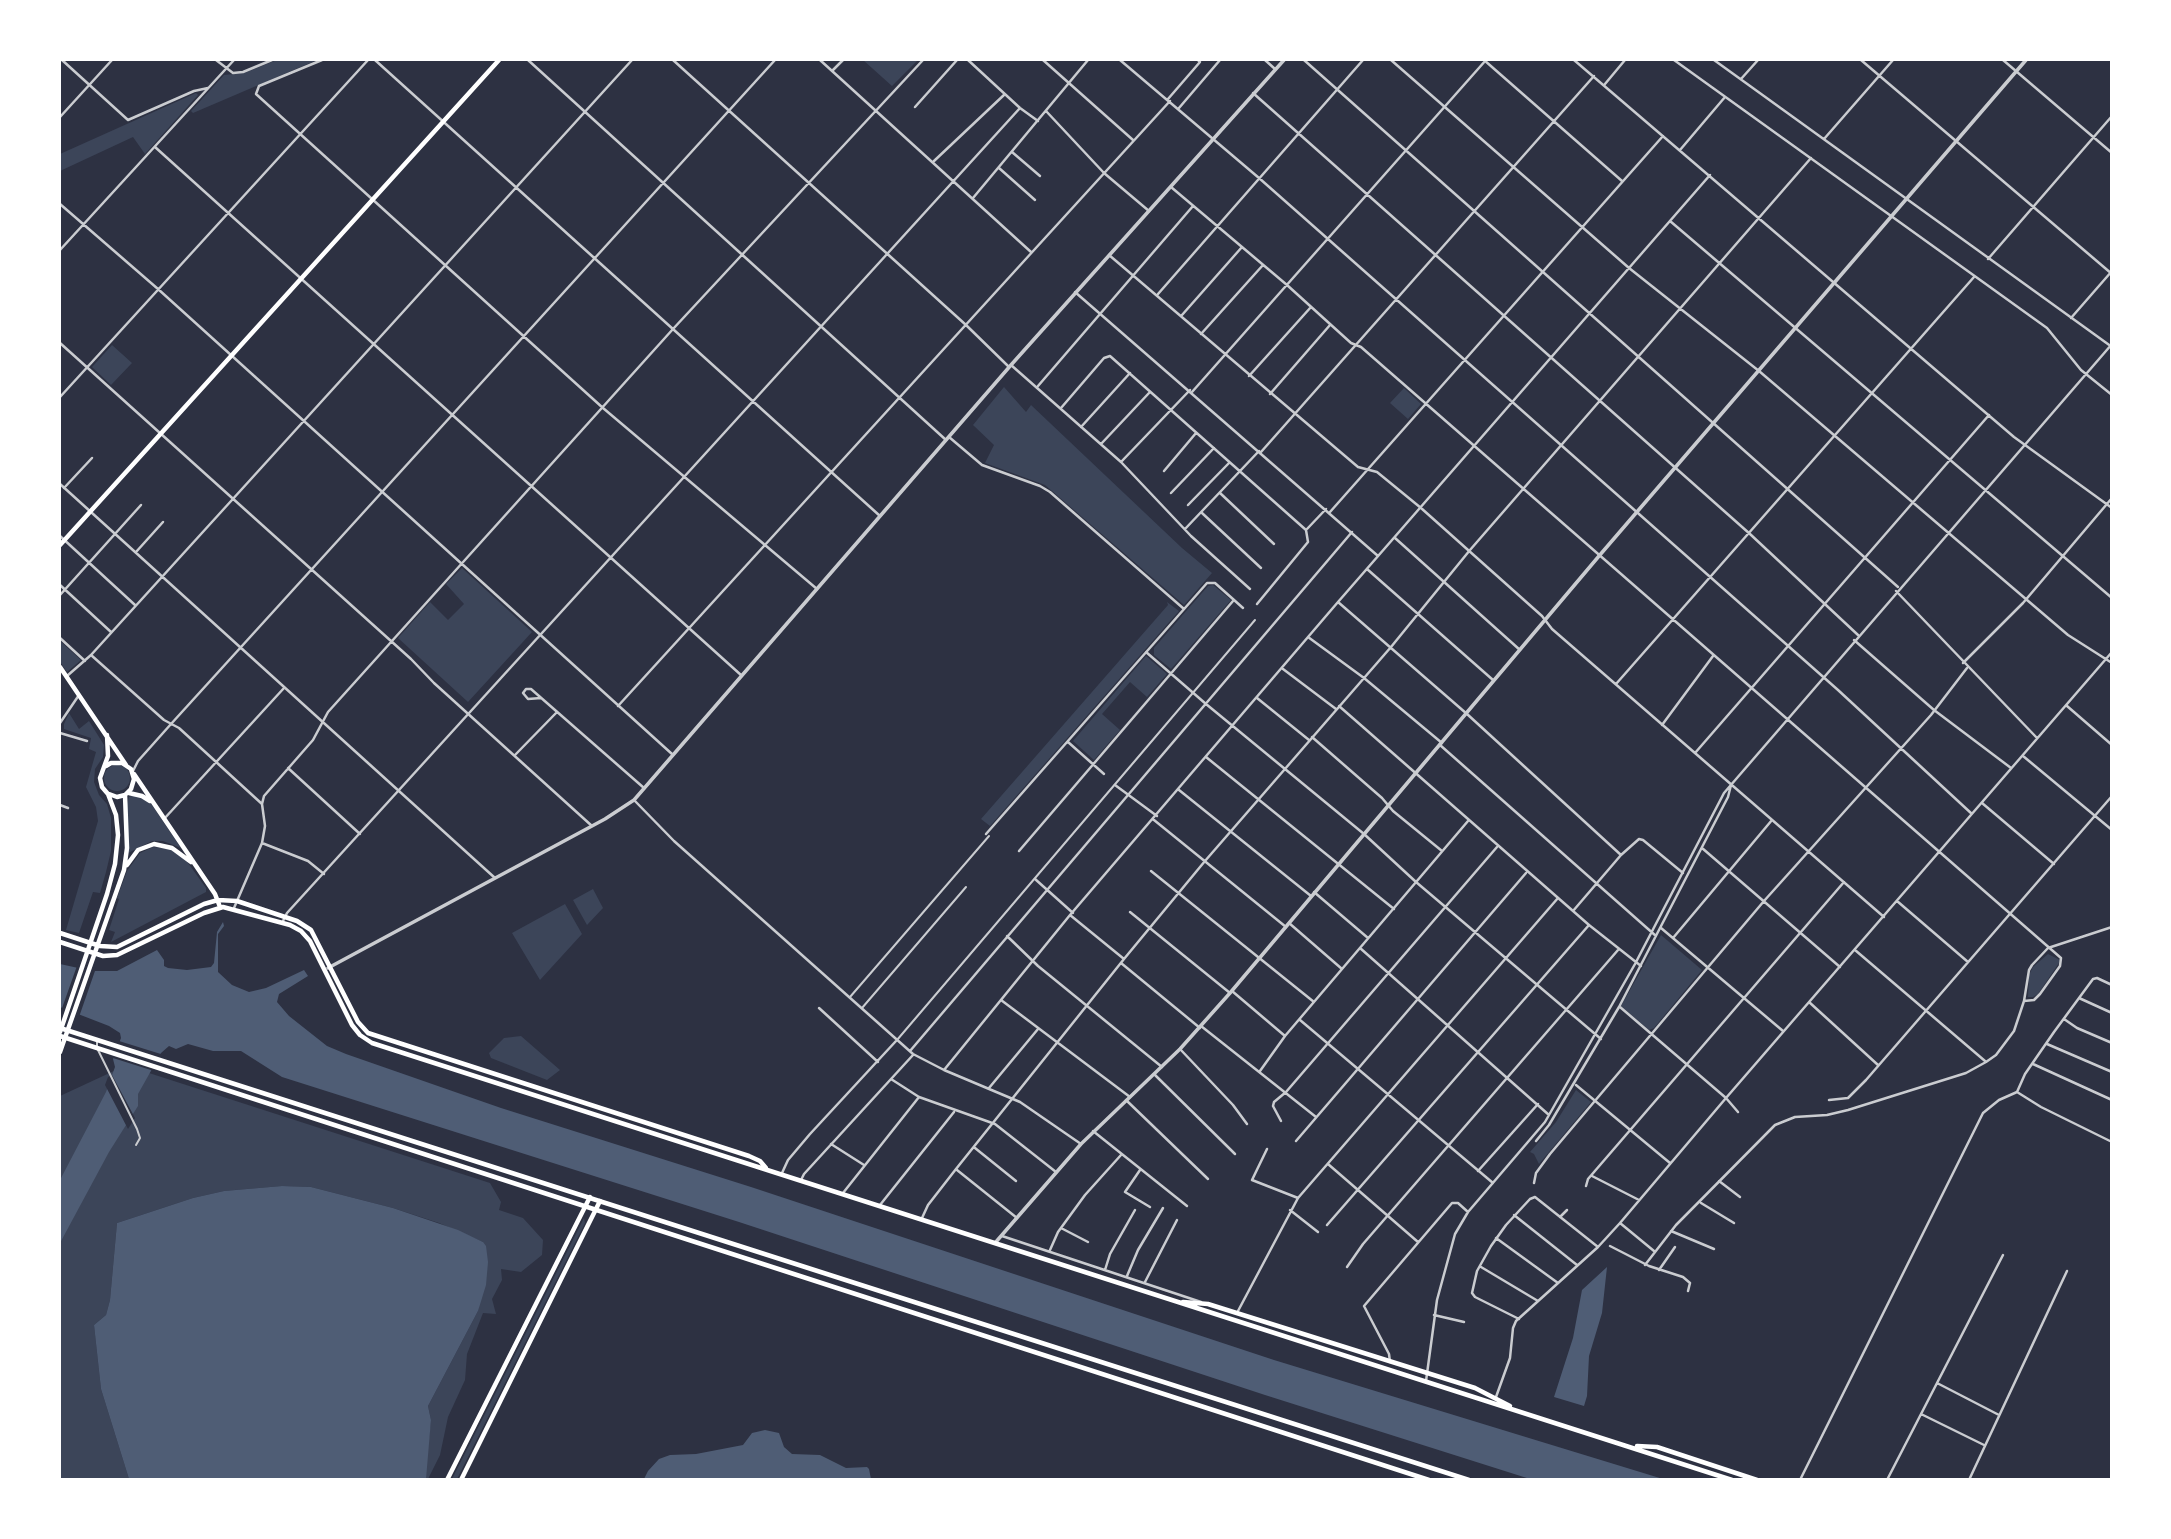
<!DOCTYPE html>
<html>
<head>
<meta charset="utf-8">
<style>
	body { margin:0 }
	#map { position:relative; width:2171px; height:1539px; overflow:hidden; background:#2d3142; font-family:"Titillium Web",sans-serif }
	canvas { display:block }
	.frame { position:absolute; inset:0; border:61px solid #fff; pointer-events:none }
</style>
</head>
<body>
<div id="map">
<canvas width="2171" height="1539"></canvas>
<div class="frame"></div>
</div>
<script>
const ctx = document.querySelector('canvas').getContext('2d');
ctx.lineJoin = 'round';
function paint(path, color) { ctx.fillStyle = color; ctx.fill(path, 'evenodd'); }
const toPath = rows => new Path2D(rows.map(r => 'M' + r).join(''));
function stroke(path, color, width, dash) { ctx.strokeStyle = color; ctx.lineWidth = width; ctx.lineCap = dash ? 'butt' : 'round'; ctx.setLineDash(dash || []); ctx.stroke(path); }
const green = toPath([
	[277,60,317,60,193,113,191,111,224,75,244,73],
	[863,60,918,60,892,86],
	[196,93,198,95,145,154,133,137,60,171,60,154],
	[112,345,132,363,111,385,92,367],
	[1004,387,1026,412,1031,405,1182,548,1212,573,1184,605,1045,485,985,463,994,445,973,425],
	[1404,388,1421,404,1408,419,1390,403],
	[462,568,532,632,468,702,398,638,430,602,448,620,464,604,446,584],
	[1213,585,1231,600,1171,669,1154,655,1154,648,1208,586],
	[1167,602,1179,611,990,826,981,819,1168,605],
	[60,641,81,660,67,672,60,662],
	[1146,656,1167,674,1147,697,1130,682,1102,714,1120,730,1094,760,1073,741],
	[69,713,79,729,89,721,104,745,103,757,95,769,94,782,99,795,107,804,111,818,111,851,106,872,100,893,93,892,79,933,66,930,98,821,96,807,86,787,96,752,89,749,91,738,64,729,64,724],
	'104 778a13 13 0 1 1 26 0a13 13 0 1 1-26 0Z',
	[135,794,150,802,181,848,163,841,152,841,128,853,127,804,129,797],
	[153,847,170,849,186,860,206,888,206,892,111,942,115,932,109,930,119,899,117,898,127,871,140,853],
	[593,889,603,908,587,925,573,900],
	[565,904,582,934,540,980,512,933],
	[1661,935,1702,970,1654,1028,1649,1030,1621,1006],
	[2048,954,2060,960,2059,963,2038,994,2033,997,2028,997,2029,975,2033,967],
	[521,1036,560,1070,547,1080,491,1058,489,1053,504,1038],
	[116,1070,149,1073,490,1183,501,1202,499,1210,523,1218,543,1240,542,1255,521,1272,501,1269,502,1280,492,1299,496,1314,483,1313,467,1354,465,1380,448,1417,440,1455,428,1479,426,1480,425,1473,431,1420,428,1406,478,1311,483,1242,439,1223,393,1208,311,1187,282,1186,224,1191,193,1198,117,1223,110,1300,106,1315,94,1325,101,1389,129,1479,60,1479,60,1096],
	[1576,1090,1591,1102,1539,1164,1534,1154,1530,1152,1556,1122],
	[584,1218,585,1223,457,1479,452,1479]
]);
const water = toPath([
	[223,922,224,926,218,934,218,972,232,985,249,992,266,988,304,970,308,976,279,994,277,1002,289,1016,327,1046,346,1054,501,1108,751,1187,1274,1360,1663,1479,1530,1479,1265,1395,739,1222,282,1077,241,1051,213,1051,188,1044,176,1049,169,1046,161,1053,138,1094,138,1106,109,1152,60,1243,60,1180,106,1092,115,1067,113,1059,121,1038,120,1033,109,1026,60,1007,60,964,92,971,117,971,157,950,164,960,164,966,168,968,187,970,211,967,214,963,217,932],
	[282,1186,311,1187,393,1208,458,1230,483,1242,486,1246,488,1262,486,1285,478,1311,428,1406,431,1420,426,1479,129,1479,101,1389,94,1325,106,1315,110,1300,117,1223,193,1198,224,1191],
	[1607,1267,1602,1313,1589,1356,1587,1396,1584,1406,1554,1397,1573,1338,1582,1290],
	[765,1430,779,1433,784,1447,792,1454,820,1455,846,1468,867,1467,869,1469,871,1479,644,1479,648,1471,659,1459,670,1455,696,1454,743,1445,752,1433]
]);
const pier = toPath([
	[78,963,96,968,79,1017,61,1011],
	[119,1041,164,1055,154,1071,113,1058],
	[112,1075,135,1118,128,1129,105,1085,108,1077]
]);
const service = toPath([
	[850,997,989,836],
	[862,1008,966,887],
	[897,1040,1255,620],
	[97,1042,97,1048,137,1129,140,1138,136,1145]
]);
const minor = toPath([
	[62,60,128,120,194,91,208,88],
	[216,60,233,73,243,72,272,60],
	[322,60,259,86,256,94,603,408,817,589],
	[375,60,880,516],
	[528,60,946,440],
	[673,60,966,325,1009,367],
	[820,60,1031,252],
	[968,60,1020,108,1038,121],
	[1043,60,1133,140],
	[1120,60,1259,178,1838,690,1972,814],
	[1265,60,1275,69],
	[1304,60,1898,587],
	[1391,60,1629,268,1759,371,2068,635,2112,663],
	[1484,60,1622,181],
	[1574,60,2014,437,2112,508],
	[1674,60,2047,328,2081,370,2112,395],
	[1714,60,2112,347],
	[1861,60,2112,274],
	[2003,60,2112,153],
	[832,71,843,60],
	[1741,79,1758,60],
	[1605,84,1625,60],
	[1253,93,1750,534,1858,635],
	[1168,99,1200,62,1198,60],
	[915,107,957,60],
	[1179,108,1220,60],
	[1046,111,1104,173,1149,211],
	[60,117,112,60],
	[1824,139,1893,60],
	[155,147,741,675],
	[1680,150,1725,97],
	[1012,152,1040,176],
	[934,161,1005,94],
	[999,168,1035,200],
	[1171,187,1287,285,1351,343,1361,347,2061,958,2060,966,2040,994,2034,1000,2024,1001],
	[973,198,1088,60],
	[60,204,158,289,672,754],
	[1670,221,2112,598],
	[60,250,234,60],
	[1109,255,1358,467,1377,472,1421,508,1542,616,1552,629,1884,917],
	[1988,259,2112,116],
	[1075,292,1378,556],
	[1158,294,1363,60],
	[1182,315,1242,247],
	[2071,318,2112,271],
	[1201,334,1263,265],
	[60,343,411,659,434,683,592,826],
	[1011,365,1121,462,1191,536,1250,589],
	[1249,376,1311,307],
	[1038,386,1193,206],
	[1192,392,1486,60],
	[1270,394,1330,325],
	[60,397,368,60],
	[1061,408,1104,358,1110,356,1306,530,1308,542,1257,604],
	[1081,427,1130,373],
	[949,437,982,465,1040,486,1050,492,1184,609],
	[1101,444,1149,393],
	[1261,452,1594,76],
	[1121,462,1190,390],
	[1164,471,1196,433],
	[60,484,495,878],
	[64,488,92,458],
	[1171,493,1214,448],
	[1220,493,1274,544],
	[1188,505,1229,463],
	[1330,512,1663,136],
	[1202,513,1261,568],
	[1185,529,1259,451],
	[1307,529,1326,509],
	[60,536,135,605],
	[1395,538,1520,650],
	[136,552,163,522],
	[1367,569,1493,680],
	[60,585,111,632],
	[1896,591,2037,738],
	[60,595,141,505],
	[1338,602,1467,714,1621,855],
	[1308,637,1364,678,1442,743],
	[60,638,85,661],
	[1854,640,1934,710,2011,768],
	[1146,652,1206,704,1364,834,1416,882,1601,1039],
	[91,655,164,720,179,728,262,804],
	[1963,663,2023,603,2112,498],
	[1283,669,1336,709],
	[67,676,91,655,632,60],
	[1616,684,1974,277],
	[541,698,528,699,523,693,526,689,531,689,644,788],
	[1257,698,1309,740],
	[618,706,1170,101],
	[1339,706,1589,925,1641,966],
	[2067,706,2112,745],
	[60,723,79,695],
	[1662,725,1713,656],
	[60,733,87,741],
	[1312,737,1382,798,1393,811,1442,851],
	[1068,742,1104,774],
	[1440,745,1656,936],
	[1695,753,1989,415],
	[515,755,557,712],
	[2023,756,2112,830],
	[1206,757,1394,909],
	[288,768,360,834],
	[133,771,138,761,171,724,775,60],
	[1115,785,1157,816],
	[1179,790,1311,896],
	[634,800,674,841,913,1054,944,1070,1020,1102,1081,1144],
	[1982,803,2054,864],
	[60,805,68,808],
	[164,819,284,688],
	[1154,820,1286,927],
	[986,834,1207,583,1215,583,1243,608],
	[262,843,308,861,324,874],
	[1702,848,1840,967],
	[1019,851,1233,601],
	[1151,871,1314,1002],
	[1035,879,1073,913],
	[1314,892,1368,938],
	[1897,901,1968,962],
	[234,908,262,843,265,826,262,804,264,796,313,740,328,712,673,329,923,60],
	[1573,911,1621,855,1639,839,1643,840,1683,873],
	[1130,912,1230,993],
	[1070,915,1124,959],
	[282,923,287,913,1020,108],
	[1289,923,1342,969],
	[1661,928,1783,1031],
	[1007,936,1038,966,1162,1067],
	[1673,938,1772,820],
	[1360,948,1549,1115],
	[1855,950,1985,1061],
	[1121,963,1200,1028],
	[1232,991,1285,1036],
	[2079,998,2112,1013],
	[1001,1000,1130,1097],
	[1809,1002,1878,1065],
	[1620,1007,1726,1098,1738,1112],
	[819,1008,878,1062],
	[2064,1019,2077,1028,2112,1043],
	[1300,1020,1493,1183],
	[1201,1026,1316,1117],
	[2047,1044,2112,1072],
	[1180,1049,1233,1105,1247,1124],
	[910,1051,1352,532],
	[2033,1064,2112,1100],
	[944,1070,1070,915,1338,602,1710,175],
	[1260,1071,1285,1036,1468,821],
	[1154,1074,1235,1154],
	[891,1079,919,1097,995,1124,1056,1172],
	[1576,1085,1670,1163],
	[989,1088,1038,1029],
	[2017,1092,2041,1107,2112,1142],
	[1126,1100,1208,1179],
	[1829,1100,1848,1098,1866,1080,2112,796],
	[1281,1121,1273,1106,1274,1102,1286,1092,1497,847],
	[1093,1131,1187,1206],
	[1296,1141,1526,873],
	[1536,1141,1549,1125,1619,1007,1728,797,1731,785],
	[831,1144,864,1165],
	[975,1148,1016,1181],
	[1267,1149,1252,1180,1298,1198],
	[1328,1164,1418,1242],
	[957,1170,1017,1218],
	[1140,1170,1125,1192,1150,1207],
	[1478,1171,1538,1104],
	[782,1173,788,1160,810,1134,896,1041],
	[1592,1176,1639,1200],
	[801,1180,804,1174,913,1055],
	[1719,1181,1740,1197],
	[1534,1183,1536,1173,1550,1154,1764,901,1931,715,1967,668],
	[1586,1186,1588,1179,1844,882],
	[843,1193,919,1097],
	[1701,1203,1734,1223],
	[880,1205,954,1112],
	[1290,1210,1318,1232],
	[1514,1215,1577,1265],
	[1560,1217,1567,1210],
	[922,1218,928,1205,956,1169,1124,959,1205,861,1391,647,1470,550,1811,158],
	[1620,1223,1654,1251],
	[1327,1225,1589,925],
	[1061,1228,1088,1242],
	[1671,1231,1714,1249],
	[1002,1236,1201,1302],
	[1496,1238,1558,1283],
	[1610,1246,1649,1266,1683,1277,1690,1283,1688,1291],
	[1050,1250,1058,1232,1085,1195,1121,1155],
	[1645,1265,1676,1225,1775,1125,1795,1117,1827,1115,1848,1110,1966,1073,1986,1062,1996,1055,2014,1031,2024,1001,2029,970,2032,965,2048,948,2112,927],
	[1347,1267,1363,1244,1618,950],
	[1481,1267,1538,1301],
	[1105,1270,1110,1254,1135,1210],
	[1659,1270,1675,1247],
	[1127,1276,1138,1250,1163,1208],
	[1145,1282,1177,1220],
	[1238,1311,1298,1198,1558,898],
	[1434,1315,1464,1322],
	[1519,1319,1475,1297,1472,1293,1477,1271,1491,1246,1506,1225,1530,1199,1535,1197,1598,1247],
	[1390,1362,1389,1354,1364,1306,1452,1203,1458,1203,1468,1212],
	[1426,1381,1437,1300,1455,1234,1468,1212,1545,1122,1635,964,1724,793,2112,344],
	[1937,1383,1999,1415],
	[1496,1397,1510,1358,1513,1328,1516,1321,1598,1247,1620,1223,1726,1098,2112,652],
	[1921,1414,1984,1445],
	[1800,1480,1983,1113,1999,1100,2017,1092,2025,1074,2054,1032,2093,979,2097,978,2112,985],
	[1887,1480,2003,1255],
	[1969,1480,2067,1271]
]);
const tertiary = toPath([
	[328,968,605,819,634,800,1011,365,1284,60],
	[995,1243,1081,1144,1180,1049,1230,993,1599,556,2026,60]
]);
const secondary = toPath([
	[60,545,499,60],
	[60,667,126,765],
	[106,766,111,763,122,763,131,769,134,779,131,789,125,795,117,797,109,794],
	[134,774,215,894,220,907],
	[129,793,142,796,150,801],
	[127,865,138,850,154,844,172,848,191,862],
	[60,933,100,946,117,947,204,904,218,900,237,901,297,921,311,930,358,1022,368,1033,749,1156,760,1161,766,1168],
	[60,942,103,956,117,955,204,913,223,907,290,925,301,931,310,941,352,1025,360,1035,372,1043,1732,1480],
	[60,1032,107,894,115,864,118,835,116,815,108,794,102,787,100,778,108,756,107,735],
	[60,1052,124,870,127,848,125,795],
	[1183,1302,1208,1304,1475,1388,1510,1406],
	[1637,1446,1657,1447,1757,1480],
	[447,1480,590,1197],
	[461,1480,600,1201]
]);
const primary = toPath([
	[60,1028,1469,1480],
	[60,1036,1429,1480]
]);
paint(green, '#3c4559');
paint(water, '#4f5d75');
paint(pier, '#2d3142');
stroke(service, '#caccd0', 2);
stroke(minor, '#caccd0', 2.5);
stroke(tertiary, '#caccd0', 3.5);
stroke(secondary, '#fff', 4.5);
stroke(primary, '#fff', 4.5);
</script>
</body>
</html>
